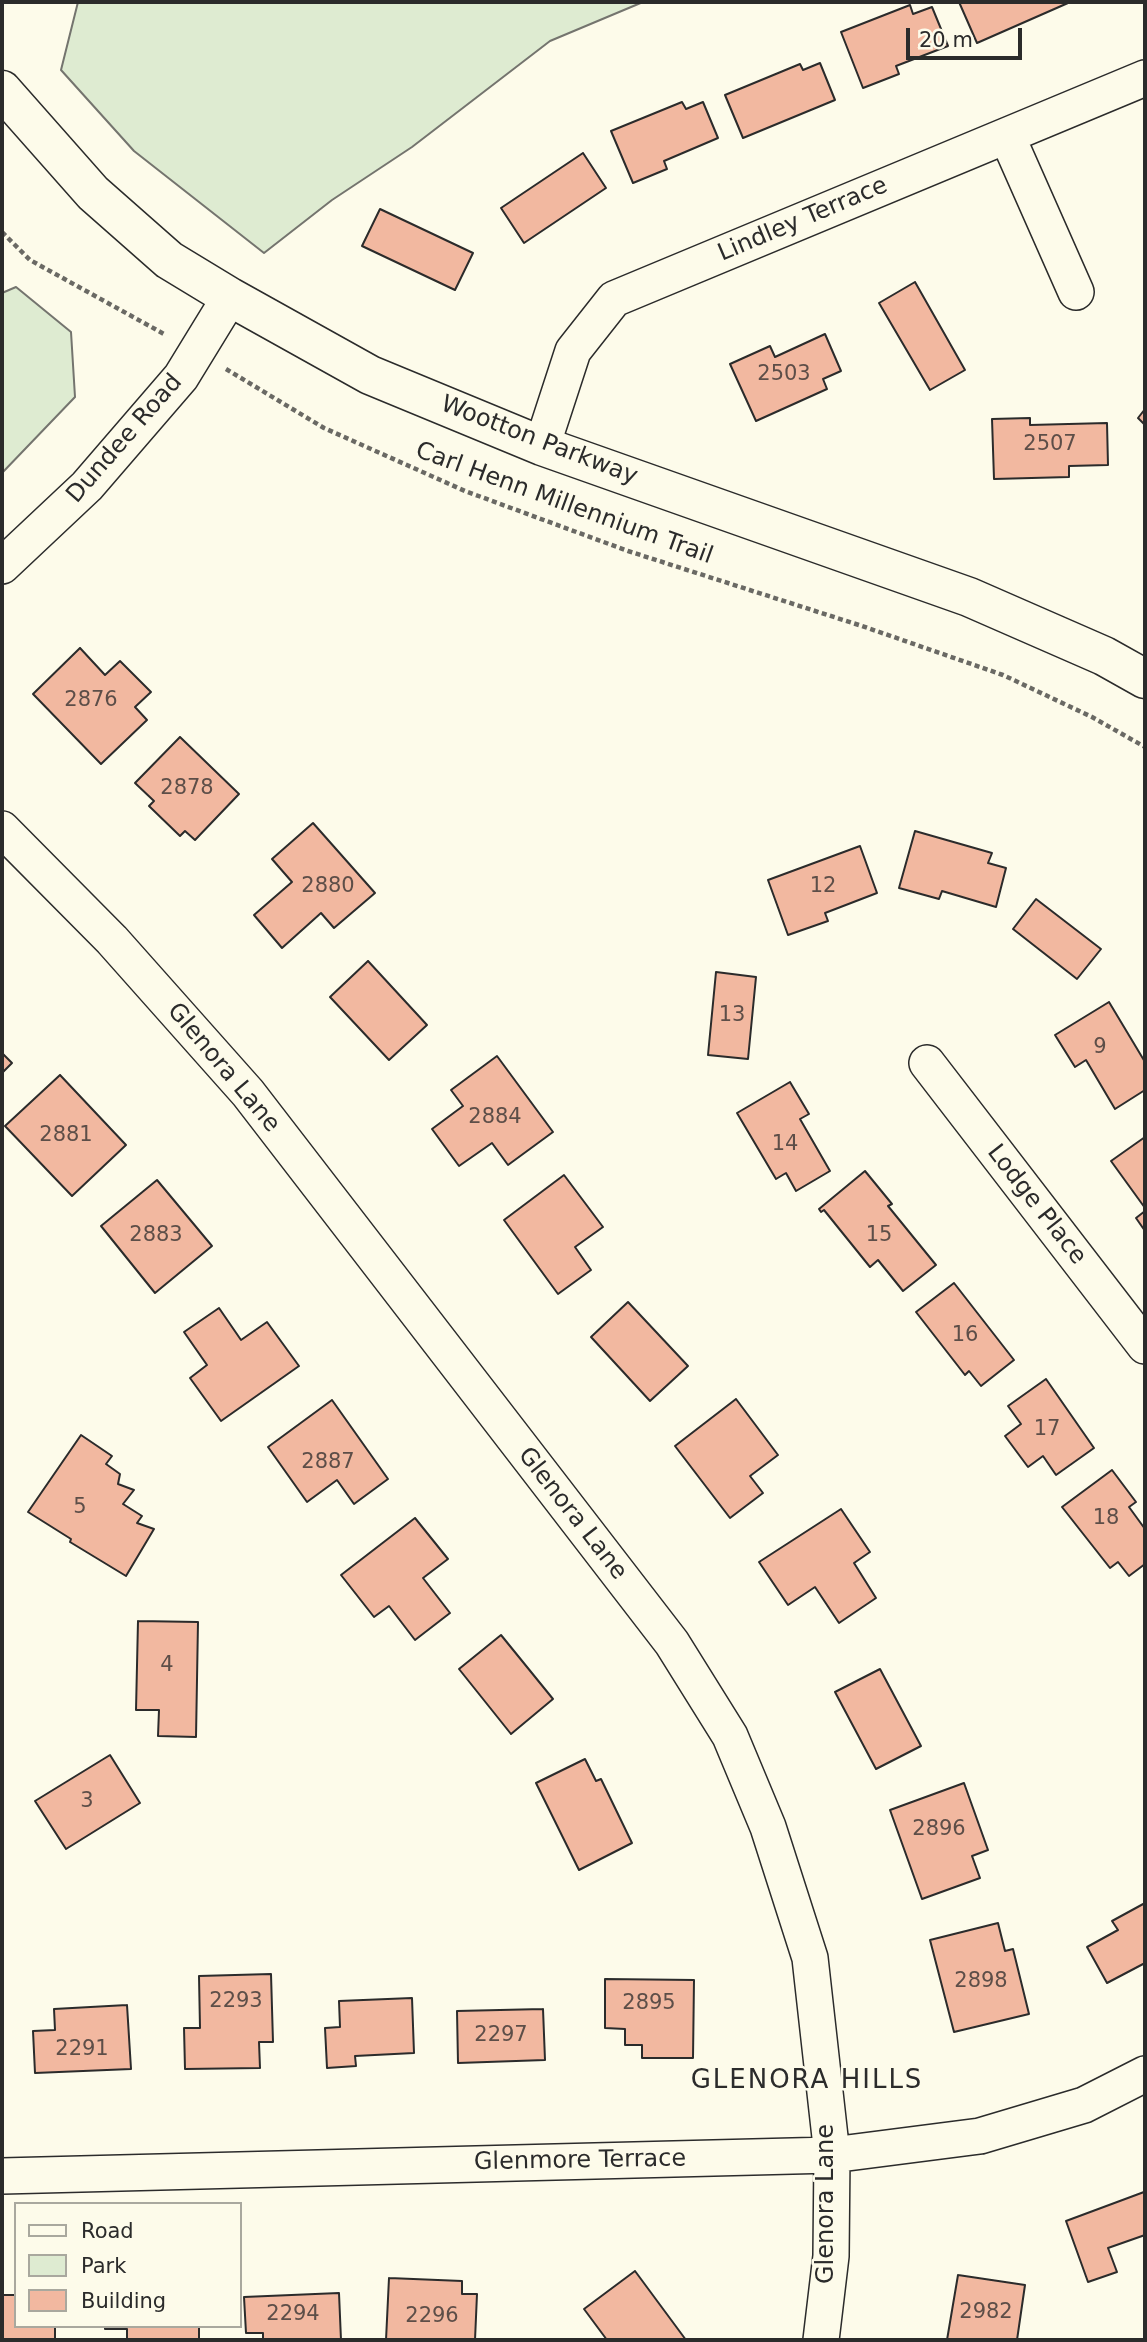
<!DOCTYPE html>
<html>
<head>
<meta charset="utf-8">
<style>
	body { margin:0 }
	#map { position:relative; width:1147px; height:2342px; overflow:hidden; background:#fdfbea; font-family:"DejaVu Sans",sans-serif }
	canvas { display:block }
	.frame { position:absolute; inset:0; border:4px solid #2b2b2b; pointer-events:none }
	.legend { position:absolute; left:14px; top:2202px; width:228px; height:126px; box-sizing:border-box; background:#fdfbea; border:2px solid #a9a89e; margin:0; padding:9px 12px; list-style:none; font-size:21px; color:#2b2b2b }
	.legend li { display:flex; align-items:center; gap:14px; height:35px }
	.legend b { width:35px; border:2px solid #a9a89e }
	.scale { position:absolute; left:906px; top:28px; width:116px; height:32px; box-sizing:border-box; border:4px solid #2b2b2b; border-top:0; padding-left:9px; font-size:21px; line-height:24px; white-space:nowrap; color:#2b2b2b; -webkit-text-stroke:5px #fdfbea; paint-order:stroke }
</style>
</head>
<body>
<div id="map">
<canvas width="1147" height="2342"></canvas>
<div class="frame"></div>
<ul class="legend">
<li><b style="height:9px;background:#fdfbea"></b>Road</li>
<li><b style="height:19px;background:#deebd1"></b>Park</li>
<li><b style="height:19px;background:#f2b8a0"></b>Building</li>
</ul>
<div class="scale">20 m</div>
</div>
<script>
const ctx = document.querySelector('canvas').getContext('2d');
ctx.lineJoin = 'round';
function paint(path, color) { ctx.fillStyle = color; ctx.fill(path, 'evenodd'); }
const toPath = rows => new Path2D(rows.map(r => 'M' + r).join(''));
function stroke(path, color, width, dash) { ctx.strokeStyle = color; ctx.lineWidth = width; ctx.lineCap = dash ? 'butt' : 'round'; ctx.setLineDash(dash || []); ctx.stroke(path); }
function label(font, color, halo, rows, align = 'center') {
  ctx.font = font + ' "DejaVu Sans",sans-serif'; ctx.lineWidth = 5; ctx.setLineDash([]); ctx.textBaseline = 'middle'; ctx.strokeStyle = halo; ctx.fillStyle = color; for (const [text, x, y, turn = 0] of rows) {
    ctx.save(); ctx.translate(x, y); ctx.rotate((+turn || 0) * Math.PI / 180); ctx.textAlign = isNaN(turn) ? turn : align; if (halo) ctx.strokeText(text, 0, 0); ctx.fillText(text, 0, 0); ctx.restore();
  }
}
const green = toPath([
	[78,2,643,2,550,41,412,147,332,200,264,253,134,151,61,70,78,2],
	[16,287,71,332,75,397,2,473,2,293,16,287]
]);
const building = toPath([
	[959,2,1067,2,1068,3,977,43,959,2],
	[910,5,913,14,932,7,948,46,896,66,899,74,863,88,841,32,910,5],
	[820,63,835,100,743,138,725,95,800,64,803,70,820,63],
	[682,102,686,109,703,102,718,138,664,161,667,169,633,183,611,131,682,102],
	[583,153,606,188,524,243,501,208,583,153],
	[380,209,473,253,455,290,362,246,380,209],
	[915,282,965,370,930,390,879,303,915,282],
	[825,334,841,371,823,379,827,389,756,421,730,364,770,346,775,357,825,334],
	[1145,409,1145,425,1138,418,1145,409],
	[1030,418,1030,425,1107,423,1108,465,1069,466,1069,477,994,479,992,419,1030,418],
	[80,648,105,675,120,661,151,692,135,707,147,720,101,764,33,694,80,648],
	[180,737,239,794,195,840,185,831,180,836,149,806,154,801,135,783,180,737],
	[313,823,375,893,334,928,321,913,282,948,254,915,292,882,272,859,313,823],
	[915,831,992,853,988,863,1006,868,996,907,942,891,939,899,899,888,915,831],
	[860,846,877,893,825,913,828,921,788,935,768,880,860,846],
	[1036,899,1101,949,1077,979,1013,929,1036,899],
	[368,961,427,1025,389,1060,330,997,368,961],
	[716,972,756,977,748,1059,708,1055,716,972],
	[1109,1002,1145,1062,1145,1090,1115,1109,1086,1060,1075,1067,1055,1035,1109,1002],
	[2,1053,12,1063,2,1073,2,1053],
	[497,1056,553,1132,508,1165,492,1143,459,1166,432,1129,463,1106,451,1090,497,1056],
	[60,1075,126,1145,72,1196,5,1126,60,1075],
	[790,1082,809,1114,800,1119,830,1171,796,1191,786,1173,776,1179,737,1113,790,1082],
	[1145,1137,1145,1208,1111,1161,1145,1137],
	[865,1171,892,1204,888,1206,936,1265,903,1291,878,1260,870,1267,824,1210,821,1212,819,1209,865,1171],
	[564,1175,603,1227,575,1247,591,1270,558,1294,504,1220,564,1175],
	[157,1180,212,1246,155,1293,101,1226,157,1180],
	[1145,1211,1145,1231,1136,1218,1145,1211],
	[954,1283,1014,1360,981,1386,969,1371,965,1375,916,1312,954,1283],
	[628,1302,688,1366,650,1401,591,1337,628,1302],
	[219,1308,241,1340,267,1322,299,1366,221,1421,190,1378,207,1365,184,1332,219,1308],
	[1046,1379,1094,1448,1056,1475,1043,1456,1028,1467,1005,1436,1021,1424,1008,1406,1046,1379],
	[736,1399,778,1455,750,1476,763,1493,730,1518,675,1446,736,1399],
	[332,1400,388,1479,354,1504,337,1480,307,1502,268,1447,332,1400],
	[81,1435,112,1456,106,1464,120,1474,118,1484,134,1490,123,1504,142,1516,137,1523,154,1529,126,1576,70,1542,71,1539,28,1512,81,1435],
	[1112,1470,1136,1502,1129,1507,1145,1529,1145,1564,1129,1576,1118,1562,1110,1568,1062,1507,1112,1470],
	[841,1509,870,1552,854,1563,876,1598,839,1623,815,1587,788,1605,759,1562,841,1509],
	[415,1518,448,1559,423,1578,450,1613,415,1640,389,1606,374,1617,341,1575,415,1518],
	[138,1621,198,1622,196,1737,158,1736,159,1710,136,1710,138,1621],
	[501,1635,553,1699,511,1734,459,1669,501,1635],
	[880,1669,921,1746,876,1769,835,1692,880,1669],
	[110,1755,140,1803,66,1849,35,1801,110,1755],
	[585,1759,596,1781,601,1779,632,1843,579,1870,536,1783,585,1759],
	[964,1783,988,1850,972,1856,980,1878,922,1899,890,1810,964,1783],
	[1145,1903,1145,1963,1107,1983,1087,1947,1118,1930,1112,1921,1145,1903],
	[998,1923,1005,1951,1013,1949,1029,2014,954,2032,930,1940,998,1923],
	[271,1974,273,2042,259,2042,260,2068,185,2069,184,2028,200,2028,199,1976,271,1974],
	[605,1979,694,1980,693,2058,642,2058,642,2045,625,2045,625,2029,605,2028,605,1979],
	[412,1998,414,2053,355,2056,356,2066,327,2068,325,2028,340,2027,339,2001,412,1998],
	[127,2005,131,2069,35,2073,33,2031,55,2030,54,2009,127,2005],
	[543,2009,545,2060,458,2063,457,2011,543,2009],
	[1144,2192,1145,2235,1108,2248,1117,2272,1088,2282,1066,2221,1144,2192],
	[635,2271,686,2340,607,2340,584,2309,635,2271],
	[958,2275,1025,2285,1017,2340,947,2340,958,2275],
	[389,2278,462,2281,462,2294,477,2294,475,2340,386,2340,389,2278],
	[339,2293,341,2340,263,2340,263,2333,246,2333,244,2297,339,2293],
	[2,2295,16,2295,16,2326,55,2326,55,2340,2,2340,2,2295],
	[105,2326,199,2326,199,2340,127,2340,127,2329,105,2329,105,2326]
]);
const path = toPath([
	[2,232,30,260,164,334],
	[226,369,324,428,465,491,628,551,862,626,1003,675,1092,717,1145,747]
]);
const street = toPath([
	[1007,136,1076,292],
	[542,446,573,351,614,299,1145,78],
	[2,566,87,486,181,377,230,297],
	[2,829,112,940,248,1093,672,1643,730,1736,768,1827,810,1958,832,2155,831,2256,821,2340],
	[927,1063,1145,1346],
	[2,2176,832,2155,980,2136,1084,2105,1145,2074]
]);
const secondary = toPath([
	[2,90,93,193,169,260,230,297,370,375,542,446,969,597,1104,656,1145,679]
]);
const numberNames = [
	["2503",784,375],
	["2507",1050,445],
	["2876",91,701],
	["2878",187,789],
	["2880",328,887],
	["12",823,887],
	["13",732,1016],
	["9",1100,1048],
	["2884",495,1118],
	["2881",66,1136],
	["14",785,1145],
	["2883",156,1236],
	["15",879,1236],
	["16",965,1336],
	["17",1047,1430],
	["2887",328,1463],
	["5",80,1508],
	["18",1106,1519],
	["4",167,1666],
	["3",87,1802],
	["2896",939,1830],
	["2898",981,1982],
	["2293",236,2002],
	["2895",649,2004],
	["2297",501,2036],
	["2291",82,2050],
	["2982",986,2313],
	["2294",293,2315],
	["2296",432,2317]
];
const streetNames = [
	["Lindley Terrace",803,220,-23],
	["Dundee Road",125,439,-49],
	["Wootton Parkway",539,441,21],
	["Carl Henn Millennium Trail",564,504,20],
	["Glenora Lane",223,1068,50],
	["Lodge Place",1036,1205,52],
	["Glenora Lane",572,1514,52],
	["Glenmore Terrace",580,2161,-1],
	["Glenora Lane",827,2204,-90]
];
const neighbourhoodNames = [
	["GLENORA HILLS",807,2081]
];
paint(green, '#deebd1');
stroke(green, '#74746e', 2);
paint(building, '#f2b8a0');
stroke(building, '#2b2b2b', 2);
stroke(street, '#2b2b2b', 38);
stroke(secondary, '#2b2b2b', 41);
stroke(path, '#6a6964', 4.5, [5, 3.5]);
stroke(street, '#fdfbea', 35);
stroke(secondary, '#fdfbea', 38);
label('21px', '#5d4e48', null, numberNames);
label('24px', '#2b2b2b', '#fdfbea', streetNames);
ctx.letterSpacing = '2px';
label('26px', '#2b2b2b', '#fdfbea', neighbourhoodNames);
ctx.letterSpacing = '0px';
</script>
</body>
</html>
